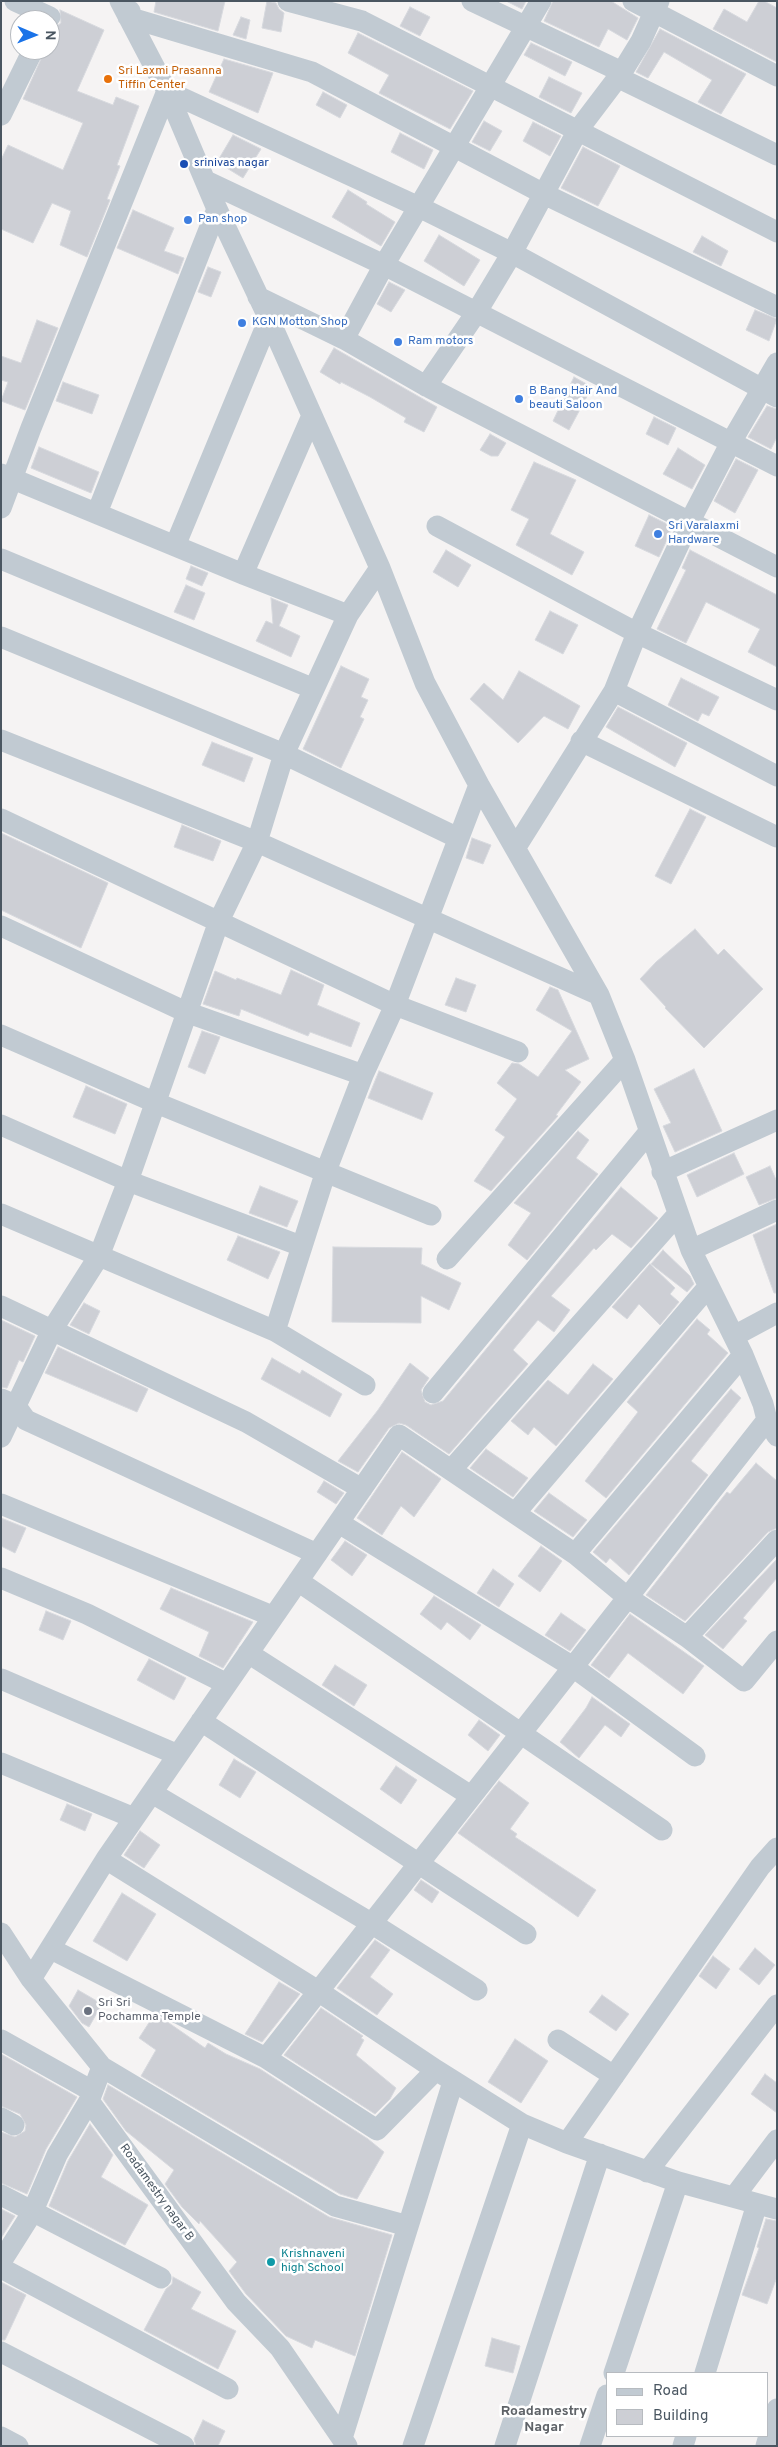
<!DOCTYPE html>
<html>
<head>
<meta charset="utf-8">
<style>
	body { margin:0 }
	#map { position:relative; width:778px; height:2447px; overflow:hidden; background:#f5f3f3; font-family:Overpass,sans-serif }
	canvas { display:block }
	.frame { position:absolute; inset:0; border:2px solid #4a5661; pointer-events:none }
	.legend { position:absolute; left:606px; top:2372px; width:162px; height:65px; box-sizing:border-box; background:#fff; border:1px solid #b7bbc0; margin:0; padding:6px 9px; list-style:none; font-size:15px; color:#4a5661 }
	.legend li { display:flex; align-items:center; gap:10px; height:25px }
	.legend b { width:25px; border:1px solid #b7bbc0 }
	.north { position:absolute; left:10px; top:10px; width:50px; height:50px; box-sizing:border-box; background:#fff; border:1px solid #b7bbc0; border-radius:50%; rotate:91deg; font-size:14px; font-weight:700; line-height:20px; text-align:center; color:#4a5661 }
	.north::after { content:''; display:block; margin:auto; width:18px; height:22px; background:#1a73e8; clip-path:polygon(50% 0,100% 100%,50% 72%,0 100%) }
</style>
</head>
<body>
<div id="map">
<canvas width="778" height="2447"></canvas>
<div class="frame"></div>
<ul class="legend">
<li><b style="height:6px;background:#c1cad2"></b>Road</li>
<li><b style="height:14px;background:#cdcfd5"></b>Building</li>
</ul>
<div class="north">N</div>
</div>
<script>
const ctx = document.querySelector('canvas').getContext('2d');
ctx.lineJoin = 'round';
function paint(path, color) { ctx.fillStyle = color; ctx.fill(path, 'evenodd'); }
const toPath = rows => new Path2D(rows.map(r => 'M' + r).join(''));
function stroke(path, color, width, dash) { ctx.strokeStyle = color; ctx.lineWidth = width; ctx.lineCap = dash ? 'butt' : 'round'; ctx.setLineDash(dash || []); ctx.stroke(path); }
function label(font, color, halo, rows, align = 'center') {
  ctx.font = font + ' Overpass,sans-serif'; ctx.lineWidth = 5; ctx.setLineDash([]); ctx.textBaseline = 'middle'; ctx.strokeStyle = halo; ctx.fillStyle = color; for (const [text, x, y, turn = 0] of rows) {
    ctx.save(); ctx.translate(x, y); ctx.rotate((+turn || 0) * Math.PI / 180); ctx.textAlign = isNaN(turn) ? turn : align; if (halo) ctx.strokeText(text, 0, 0); ctx.fillText(text, 0, 0); ctx.restore();
  }
}
const building = toPath([
	[156,1,225,1,218,31,154,12,156,1],
	[267,1,276,3,279,9,284,13,281,32,262,28,267,1],
	[506,1,526,1,522,9,506,1],
	[553,1,611,1,638,18,627,40,608,29,599,47,544,21,553,1],
	[759,1,764,1,777,8,777,62,713,29,724,9,747,22,759,1],
	[410,7,430,17,420,36,400,26,410,7],
	[60,10,104,30,77,91,113,105,116,97,139,106,117,165,120,166,107,199,110,200,87,257,60,245,71,211,52,203,33,243,1,229,1,160,8,145,63,170,83,123,23,99,45,50,50,50,50,31,61,23,60,10],
	[241,17,250,20,246,39,233,35,241,17],
	[660,29,746,74,721,114,698,102,712,80,664,52,648,78,636,72,660,29],
	[358,33,473,91,450,129,379,93,389,75,348,53,358,33],
	[531,43,572,62,565,76,524,55,531,43],
	[224,59,273,73,258,113,209,92,224,59],
	[549,77,582,93,571,113,539,97,549,77],
	[323,92,347,105,340,118,316,105,323,92],
	[484,121,502,131,490,151,472,142,484,121],
	[533,122,561,136,550,156,523,141,533,122],
	[400,133,433,150,424,169,391,152,400,133],
	[233,135,261,149,243,178,217,162,233,135],
	[583,147,620,166,598,206,561,188,583,147],
	[348,190,367,202,366,204,395,222,381,246,332,217,348,190],
	[133,210,174,228,164,251,184,258,178,274,117,248,133,210],
	[439,235,480,260,464,286,424,261,439,235],
	[702,236,728,251,721,266,693,252,702,236],
	[208,267,221,272,211,297,198,292,208,267],
	[389,282,405,290,391,312,377,304,389,282],
	[755,310,777,319,769,341,746,330,755,310],
	[37,320,58,328,25,410,1,401,8,382,1,380,1,356,21,363,37,320],
	[334,348,437,407,424,432,404,422,406,418,370,397,341,382,340,384,320,372,334,348],
	[574,377,592,387,569,430,553,421,574,377],
	[63,382,99,395,92,414,56,401,63,382],
	[767,406,777,409,777,437,771,449,748,437,767,406],
	[654,417,676,428,668,445,646,434,654,417],
	[490,434,506,443,498,456,491,456,480,450,490,434],
	[39,447,99,472,91,493,31,468,39,447],
	[678,448,705,465,692,489,663,474,678,448],
	[736,459,758,470,735,513,714,501,736,459],
	[534,462,576,480,550,534,584,552,572,575,516,545,529,519,511,510,534,462],
	[649,515,673,527,659,557,635,546,649,515],
	[446,550,471,565,458,587,433,572,446,550],
	[690,550,777,595,777,667,748,652,760,629,706,602,686,643,657,629,686,570,682,568,690,550],
	[191,566,208,573,202,586,186,579,191,566],
	[186,585,205,593,194,620,174,612,186,585],
	[271,598,288,605,279,626,300,636,291,657,256,641,266,621,273,624,271,598],
	[550,611,578,625,563,654,535,640,550,611],
	[341,666,369,679,361,697,368,700,360,717,364,719,341,768,303,749,341,666],
	[519,671,580,706,568,729,544,716,518,743,470,699,484,683,503,700,519,671],
	[681,678,719,697,709,716,702,713,698,721,668,705,681,678],
	[618,707,687,743,675,767,606,727,618,707],
	[212,742,253,758,244,782,202,765,212,742],
	[690,809,706,817,671,884,655,876,690,809],
	[182,825,221,841,213,861,174,847,182,825],
	[1,833,108,883,81,948,1,910,1,833],
	[472,838,491,845,483,864,466,858,472,838],
	[695,929,718,955,724,949,763,989,704,1048,665,1008,666,1007,640,979,656,962,695,929],
	[291,970,324,985,317,1005,360,1023,351,1047,310,1032,308,1036,241,1009,239,1016,203,1004,215,971,236,980,237,978,281,995,291,970],
	[456,978,476,985,466,1012,445,1005,456,978],
	[550,987,558,990,589,1059,565,1070,581,1082,556,1115,558,1116,491,1191,474,1181,505,1137,495,1130,517,1099,497,1083,512,1063,519,1064,538,1077,572,1031,536,1010,550,987],
	[202,1031,220,1037,205,1074,188,1067,202,1031],
	[694,1069,722,1131,675,1152,663,1126,671,1123,654,1089,694,1069],
	[379,1071,433,1093,422,1120,368,1098,379,1071],
	[86,1086,127,1104,115,1134,73,1117,86,1086],
	[578,1131,589,1140,576,1158,598,1174,527,1260,508,1245,531,1213,514,1203,578,1131],
	[734,1153,744,1174,697,1197,687,1175,734,1153],
	[770,1166,777,1182,777,1198,759,1205,746,1177,770,1166],
	[260,1186,298,1201,287,1227,249,1213,260,1186],
	[621,1187,658,1218,631,1248,612,1234,596,1250,594,1248,560,1286,551,1296,570,1310,554,1332,538,1320,513,1350,528,1364,449,1454,406,1425,399,1423,389,1428,358,1472,338,1461,378,1410,410,1363,429,1378,421,1390,425,1402,431,1405,443,1401,621,1187],
	[777,1224,777,1293,774,1293,753,1235,777,1224],
	[238,1236,280,1252,268,1279,227,1260,238,1236],
	[333,1247,422,1248,421,1264,461,1283,449,1310,421,1296,421,1323,332,1322,333,1247],
	[663,1250,690,1276,694,1284,687,1292,651,1264,663,1250],
	[650,1264,675,1288,670,1294,679,1302,660,1325,639,1304,627,1319,612,1307,650,1264],
	[84,1303,100,1311,89,1334,70,1325,84,1303],
	[697,1319,710,1330,707,1334,728,1353,606,1498,585,1481,638,1412,627,1402,697,1319],
	[1,1320,35,1336,23,1362,19,1360,7,1388,1,1387,1,1320],
	[58,1347,148,1389,137,1412,45,1373,58,1347],
	[272,1358,300,1374,302,1370,342,1394,330,1417,261,1379,272,1358],
	[593,1364,613,1379,556,1446,534,1427,528,1435,511,1421,548,1380,568,1395,593,1364],
	[731,1389,741,1398,691,1461,708,1475,629,1575,610,1558,606,1563,593,1552,731,1389],
	[486,1449,528,1478,513,1497,470,1468,486,1449],
	[402,1452,441,1479,414,1517,401,1506,382,1535,357,1518,402,1452],
	[756,1463,777,1481,777,1528,768,1532,685,1621,646,1595,727,1492,730,1494,756,1463],
	[324,1481,344,1493,336,1504,317,1492,324,1481],
	[549,1493,587,1520,573,1537,534,1511,549,1493],
	[1,1518,26,1528,15,1553,1,1546,1,1518],
	[345,1541,367,1555,352,1576,331,1560,345,1541],
	[541,1546,562,1561,540,1592,518,1576,541,1546],
	[777,1559,777,1578,743,1618,747,1621,723,1649,705,1635,777,1559],
	[493,1569,514,1584,499,1607,477,1593,493,1569],
	[171,1588,253,1622,223,1668,199,1656,209,1632,160,1609,171,1588],
	[434,1596,481,1625,470,1640,447,1622,441,1630,420,1614,434,1596],
	[46,1611,71,1621,63,1640,39,1630,46,1611],
	[561,1613,586,1630,570,1651,545,1635,561,1613],
	[630,1614,704,1666,683,1694,628,1653,609,1678,591,1665,630,1614],
	[149,1659,186,1678,174,1700,137,1680,149,1659],
	[335,1665,367,1685,354,1706,322,1685,335,1665],
	[592,1697,630,1724,621,1737,605,1725,579,1758,560,1742,586,1708,592,1697],
	[479,1720,500,1735,488,1751,468,1735,479,1720],
	[234,1759,256,1772,240,1798,219,1785,234,1759],
	[396,1766,417,1780,401,1804,380,1789,396,1766],
	[499,1781,529,1803,510,1829,517,1834,515,1837,596,1890,578,1917,458,1833,499,1781],
	[67,1804,92,1814,85,1831,60,1820,67,1804],
	[140,1831,160,1845,144,1868,124,1855,140,1831],
	[421,1880,439,1892,432,1903,414,1890,421,1880],
	[122,1893,156,1914,127,1961,93,1941,122,1893],
	[375,1940,390,1950,370,1977,393,1994,377,2015,337,1988,375,1940],
	[755,1948,775,1965,759,1985,739,1969,755,1948],
	[713,1956,730,1969,716,1989,699,1976,713,1956],
	[279,1982,300,1994,262,2042,245,2034,279,1982],
	[78,1990,102,2004,89,2027,82,2023,69,2006,78,1990],
	[602,1995,629,2014,616,2031,589,2012,602,1995],
	[321,2008,363,2036,361,2038,364,2040,356,2055,396,2088,390,2099,375,2114,284,2055,321,2008],
	[154,2015,169,2023,205,2048,208,2043,226,2054,260,2069,368,2139,384,2152,357,2199,340,2194,141,2076,156,2050,139,2038,154,2015],
	[515,2039,548,2061,521,2103,488,2082,515,2039],
	[1,2054,77,2097,46,2149,27,2194,1,2183,1,2132,15,2137,25,2131,26,2125,20,2114,1,2106,1,2054],
	[765,2074,777,2083,777,2113,751,2094,765,2074],
	[108,2085,329,2217,392,2235,355,2356,315,2340,312,2348,286,2336,246,2294,229,2271,237,2262,200,2221,199,2224,182,2207,165,2184,174,2170,126,2131,103,2099,108,2085],
	[90,2124,113,2155,101,2177,148,2205,125,2245,49,2206,68,2161,90,2124],
	[1,2209,15,2216,1,2238,1,2209],
	[766,2219,777,2221,777,2277,767,2304,742,2295,759,2248,757,2247,766,2219],
	[173,2277,201,2292,191,2309,236,2331,218,2369,144,2330,166,2289,172,2284,173,2277],
	[1,2282,26,2295,5,2340,1,2340,1,2282],
	[492,2338,520,2346,513,2373,485,2366,492,2338],
	[203,2420,225,2431,218,2446,196,2446,194,2439,203,2420]
]);
const street = toPath([
	[15,1,50,17],
	[120,1,167,91,217,209,269,319,380,568,425,683,479,785,599,995,625,1060,691,1250,743,1355,763,1404,767,1420,777,1436],
	[288,1,362,21,777,232],
	[472,1,622,72],
	[633,1,777,76],
	[130,11,128,17,312,72,544,194,777,307],
	[617,77,777,155],
	[1,115,33,50],
	[206,181,384,265,777,466],
	[258,297,344,339,426,386,777,567],
	[344,339,384,265,541,1],
	[426,386,476,313,512,253,578,130,622,72,641,41,659,1],
	[1,474,243,574,348,615],
	[1,508,31,428,167,91,419,207,512,253,777,397],
	[97,513,217,209],
	[437,526,637,633,777,700],
	[175,546,269,319],
	[1,559,314,689],
	[243,574,311,418],
	[1,637,284,754,458,838],
	[614,691,777,776],
	[1,740,257,842,599,995],
	[581,741,777,837],
	[1,819,395,1005,518,1052],
	[516,847,614,691,637,633,689,523,730,444,777,363],
	[1,926,186,1012,363,1075],
	[1,1035,154,1102,431,1215],
	[1,1125,128,1181,301,1246],
	[662,1172,777,1120],
	[1,1214,275,1331,365,1385],
	[691,1250,777,1210],
	[447,1259,625,1060],
	[1,1306,246,1422,362,1489],
	[275,1331,326,1171,363,1075,395,1005,479,785],
	[734,1336,777,1313],
	[433,1393,649,1132],
	[1,1399,15,1405,26,1420,317,1554],
	[1,1437,52,1330,99,1256,128,1181,219,921,257,842,284,754,348,615,380,568],
	[452,1469,678,1214],
	[1,1504,272,1616],
	[516,1512,708,1287],
	[339,1523,573,1667,695,1756],
	[575,1554,743,1355],
	[1,1578,87,1614,227,1684],
	[298,1581,662,1830],
	[687,1637,777,1540],
	[248,1653,471,1796],
	[1,1679,178,1755],
	[201,1721,526,1934],
	[1,1763,134,1818],
	[152,1793,371,1923,477,1990],
	[106,1859,318,1991,436,2070],
	[1,1933,31,1979,102,2067,89,2101,236,2302,280,2348,347,2446],
	[51,1949,266,2058,377,2130,436,2070,522,2124,567,2143,678,2182,777,2209],
	[31,1979,106,1859,399,1435,575,1554,627,1597,687,1637,744,1681,777,1641],
	[1,2040,92,2091],
	[558,2040,614,2076],
	[266,2058,767,1420],
	[102,2067,335,2206,408,2226],
	[1,2118,14,2125],
	[567,2143,760,1867,777,1848],
	[647,2172,777,2005],
	[1,2195,161,2278],
	[734,2197,777,2140],
	[1,2262,32,2213,57,2155,89,2101],
	[1,2268,228,2389],
	[1,2352,184,2446],
	[614,2373,678,2182],
	[705,2373,757,2204],
	[1,2437,18,2446],
	[342,2438,453,2082],
	[413,2446,522,2124],
	[505,2446,600,2154],
	[590,2446,607,2395],
	[683,2446,686,2436],
	[766,2446,777,2409]
]);
const markers = [
	[108,79,5,"#e8710a"],
	[184,164,5,"#1a4fb4"],
	[188,220,5,"#3f7fe0"],
	[242,323,5,"#3f7fe0"],
	[398,342,5,"#3f7fe0"],
	[519,399,5,"#3f7fe0"],
	[658,534,5,"#3f7fe0"],
	[88,2011,5,"#6b7280"],
	[271,2262,5,"#0f9aa8"]
];
const foodNames = [
	["Sri Laxmi Prasanna",118,72],
	["Tiffin Center",118,86]
];
const transitNames = [
	["srinivas nagar",194,164]
];
const shopNames = [
	["Pan shop",198,220],
	["KGN Motton Shop",252,323],
	["Ram motors",408,342],
	["B Bang Hair And",529,392],
	["beauti Saloon",529,406],
	["Sri Varalaxmi",668,527],
	["Hardware",668,541]
];
const worshipNames = [
	["Sri Sri",98,2004],
	["Pochamma Temple",98,2018]
];
const streetNames = [
	["Roadamestry nagar B",156,2193,54]
];
const cultureNames = [
	["Krishnaveni",281,2255],
	["high School",281,2269]
];
const neighbourhoodNames = [
	["Roadamestry",544,2412],
	["Nagar",544,2428]
];
paint(building, '#cdcfd5');
stroke(building, '#d7d9de', 1);
stroke(street, '#c1cad2', 21);
for (const [x, y, r, color] of markers) { const dot = new Path2D(); dot.arc(x, y, r, 0, 2 * Math.PI); ctx.fillStyle = color; ctx.fill(dot); stroke(dot, '#fff', 2); }
label('12px', '#c56008', '#fff', foodNames, 'left');
label('12px', '#164399', '#fff', transitNames, 'left');
label('12px', '#366cbe', '#fff', shopNames, 'left');
label('12px', '#5b616d', '#fff', worshipNames, 'left');
label('12px', '#4a5661', '#fff', streetNames);
label('12px', '#0d838f', '#fff', cultureNames, 'left');
label('bold 14px', '#5f6368', '#fff', neighbourhoodNames);
</script>
</body>
</html>
